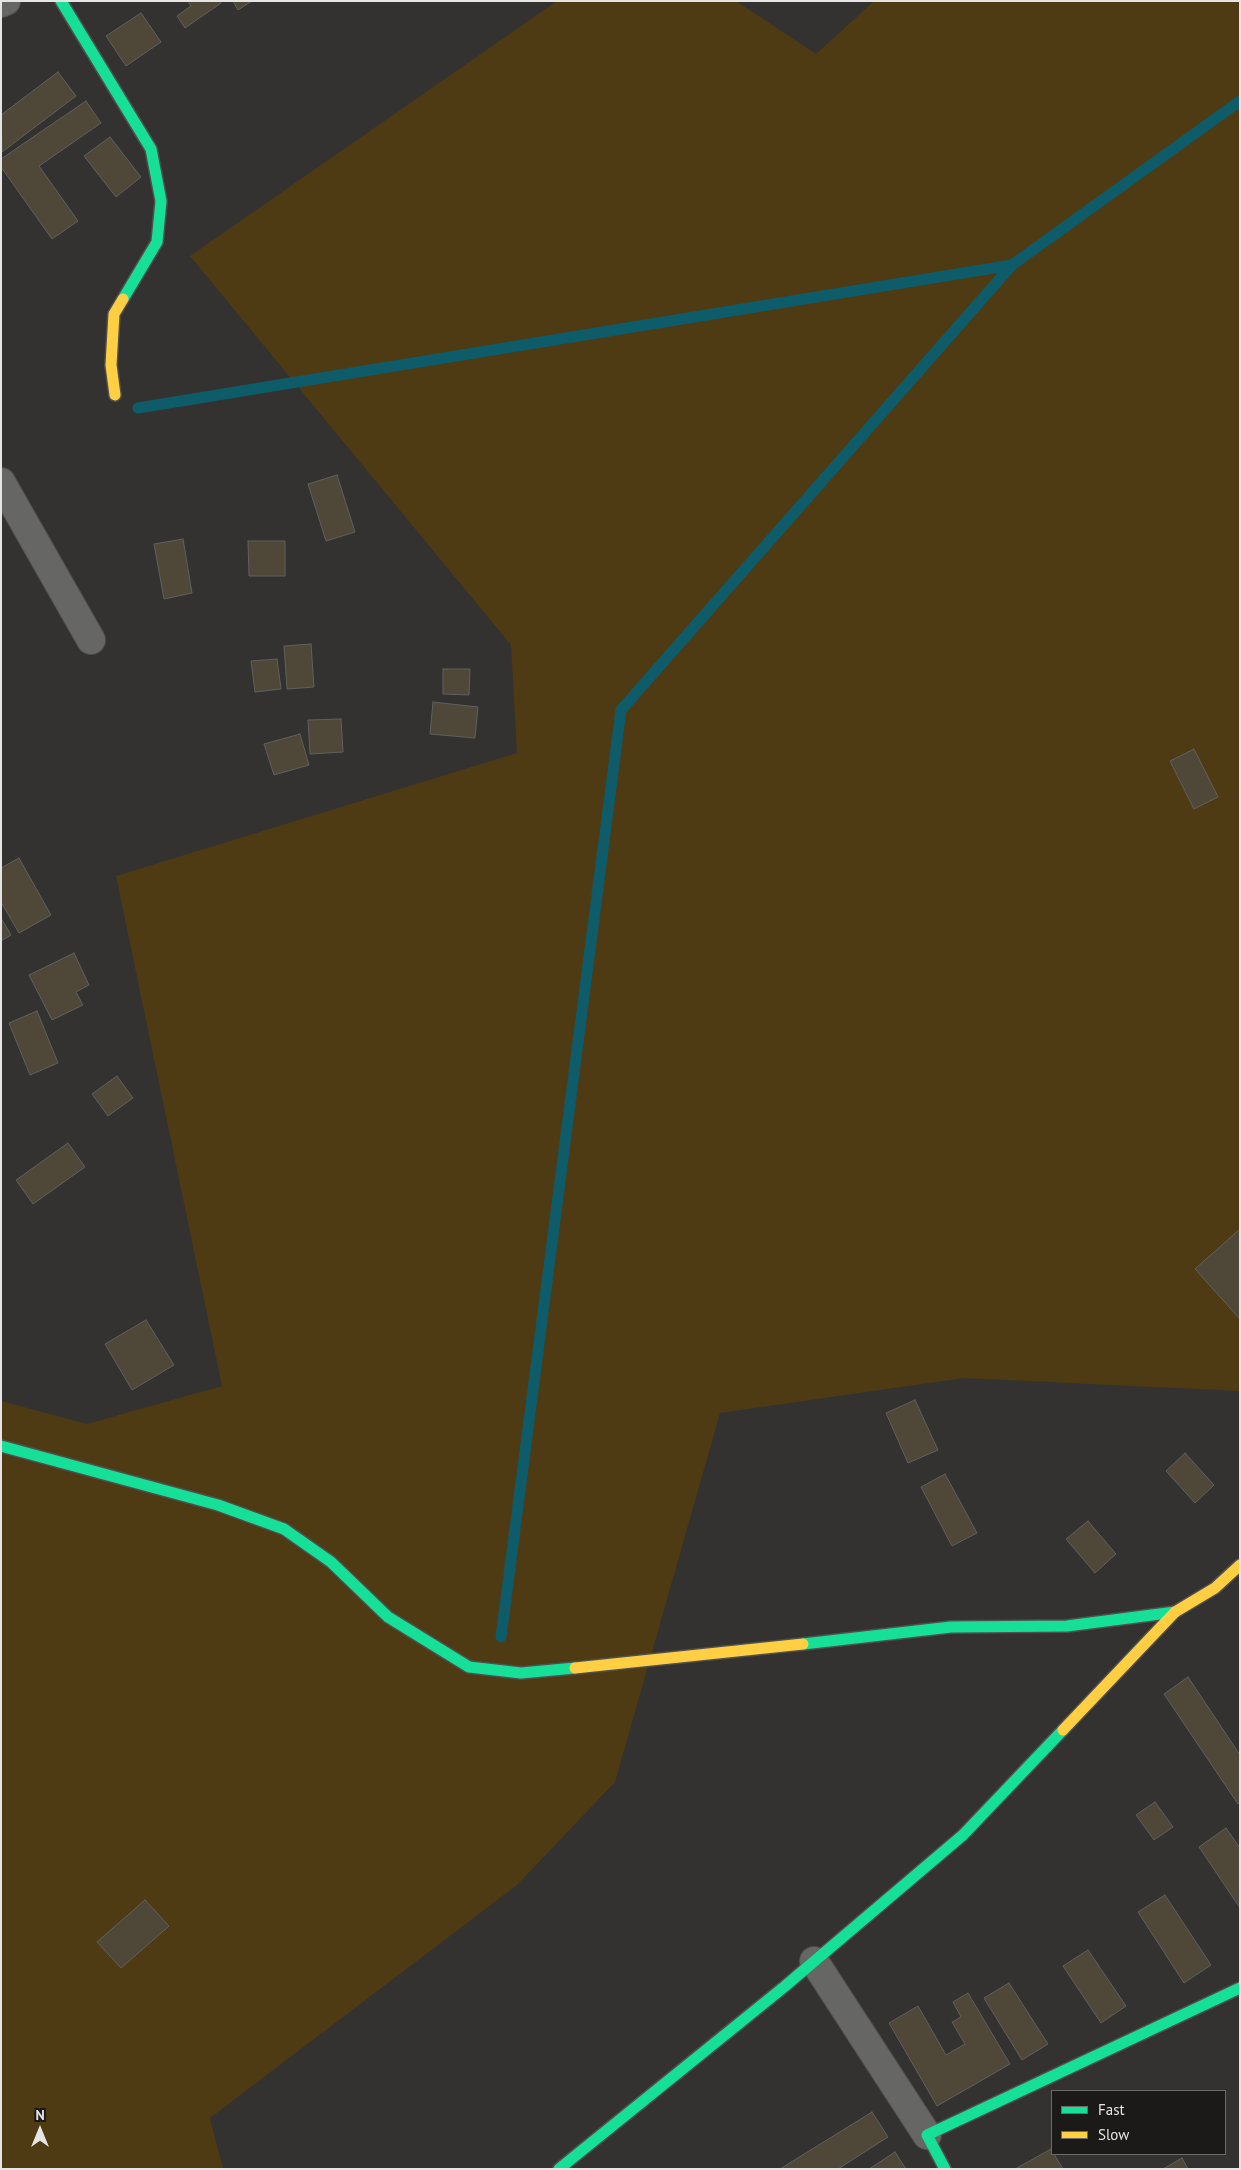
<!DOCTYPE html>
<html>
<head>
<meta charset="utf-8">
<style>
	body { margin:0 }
	#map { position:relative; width:1241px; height:2170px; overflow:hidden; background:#333231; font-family:"PT Sans",sans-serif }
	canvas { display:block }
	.frame { position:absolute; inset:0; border:2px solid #e6e5e3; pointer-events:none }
	.legend { position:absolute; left:1051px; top:2090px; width:175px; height:65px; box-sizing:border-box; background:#1b1a19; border:1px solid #6c6b6a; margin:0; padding:6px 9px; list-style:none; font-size:15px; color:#e6e5e3 }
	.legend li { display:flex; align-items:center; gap:10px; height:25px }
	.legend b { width:25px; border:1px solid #6c6b6a }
	.north { position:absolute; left:15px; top:2105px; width:50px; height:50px; -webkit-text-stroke:4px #1b1a19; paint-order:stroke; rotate:0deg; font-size:14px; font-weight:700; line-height:20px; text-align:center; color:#e6e5e3 }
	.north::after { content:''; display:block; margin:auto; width:18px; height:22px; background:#e6e5e3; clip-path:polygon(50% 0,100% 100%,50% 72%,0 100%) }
</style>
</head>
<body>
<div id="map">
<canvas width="1241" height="2170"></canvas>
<div class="frame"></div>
<ul class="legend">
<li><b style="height:6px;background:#16e098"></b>Fast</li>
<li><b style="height:6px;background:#ffcf43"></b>Slow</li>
</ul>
<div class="north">N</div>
</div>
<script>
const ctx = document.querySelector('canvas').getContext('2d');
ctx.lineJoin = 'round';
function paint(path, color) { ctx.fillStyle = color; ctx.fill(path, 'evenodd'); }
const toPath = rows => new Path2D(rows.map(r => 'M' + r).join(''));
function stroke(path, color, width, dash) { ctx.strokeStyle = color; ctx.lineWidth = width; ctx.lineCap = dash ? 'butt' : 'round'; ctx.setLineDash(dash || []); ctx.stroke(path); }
const green = toPath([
	[557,1,736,1,816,54,874,1,1240,1,1240,1391,964,1378,720,1413,615,1782,517,1885,210,2118,223,2169,1,2169,1,1401,87,1424,222,1386,116,876,517,753,511,645,190,256]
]);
const stream = toPath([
	[138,408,1012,265],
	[501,1637,621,710,1012,265,1240,101]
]);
const building = toPath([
	[188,1,220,1,221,3,185,28,177,16,191,6,188,1],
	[233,1,252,1,238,10,233,1],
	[141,13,161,42,126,66,106,36,141,13],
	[58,72,76,96,2,152,1,115,58,72],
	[86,101,101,123,39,166,78,221,52,239,1,167,1,159,86,101],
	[110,137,141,177,116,197,84,156,110,137],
	[337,475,355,532,326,541,308,484,337,475],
	[183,539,192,593,164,599,154,544,183,539],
	[248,541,285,541,285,576,249,576,248,541],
	[311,644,314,687,287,689,284,646,311,644],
	[277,659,281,689,255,692,251,661,277,659],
	[443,669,470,669,469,695,443,694,443,669],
	[433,702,478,707,475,738,430,734,433,702],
	[341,719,343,752,310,754,308,720,341,719],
	[300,734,309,765,274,775,264,744,300,734],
	[1194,749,1218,797,1194,809,1170,761,1194,749],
	[19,858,51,915,19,933,1,902,1,868,19,858],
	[1,918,11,935,1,941,1,918],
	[74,953,89,985,76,992,83,1005,52,1020,29,975,74,953],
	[37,1011,58,1063,30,1075,9,1023,37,1011],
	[117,1076,133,1098,108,1116,92,1094,117,1076],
	[68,1143,85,1167,33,1204,16,1180,68,1143],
	[1240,1229,1240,1319,1195,1269,1240,1229],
	[146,1320,174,1365,132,1390,105,1344,146,1320],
	[915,1400,938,1450,908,1463,886,1413,915,1400],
	[1185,1453,1214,1485,1195,1503,1166,1471,1185,1453],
	[945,1474,977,1533,952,1546,921,1487,945,1474],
	[1088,1521,1116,1554,1095,1573,1066,1539,1088,1521],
	[1188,1677,1240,1755,1240,1802,1238,1804,1164,1694,1188,1677],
	[1155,1802,1173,1827,1154,1840,1136,1815,1155,1802],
	[1226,1828,1240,1848,1240,1908,1199,1847,1226,1828],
	[1165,1895,1211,1965,1184,1983,1138,1912,1165,1895],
	[145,1900,169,1926,121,1968,97,1942,145,1900],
	[1088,1950,1126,2006,1101,2023,1063,1966,1088,1950],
	[1009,1983,1048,2044,1022,2060,984,1998,1009,1983],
	[968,1993,1010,2064,937,2106,889,2023,918,2006,946,2055,965,2044,952,2022,961,2017,953,2002,968,1993],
	[872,2112,888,2137,838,2169,780,2169,872,2112],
	[1051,2149,1063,2169,1015,2169,1051,2149],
	[895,2152,906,2169,869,2169,895,2152],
	[1182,2158,1188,2169,1163,2169,1182,2158]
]);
const street = toPath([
	[1,3,6,1],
	[1,482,91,640],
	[814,1961,927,2135]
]);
const fast = toPath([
	[61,1,151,149,161,201,157,242,123,299],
	[1,1446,218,1505,284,1529,331,1562,388,1617,469,1667,521,1673,575,1668],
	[803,1644,951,1627,1067,1626,1175,1612],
	[559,2169,784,1987,963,1835,1063,1730],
	[945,2169,927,2135,1240,1988]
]);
const slow = toPath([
	[115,395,111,365,114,314,123,299],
	[575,1668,803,1644],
	[1063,1730,1175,1612,1215,1588,1240,1565]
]);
paint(green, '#4e3b13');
stroke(stream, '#0e5c69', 11);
paint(building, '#4f4839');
stroke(building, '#60605f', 1);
stroke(street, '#504f4e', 30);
stroke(fast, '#504f4e', 14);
stroke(slow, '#504f4e', 14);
stroke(street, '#666665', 28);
stroke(fast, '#16e098', 11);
stroke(slow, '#ffcf43', 11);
</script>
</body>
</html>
